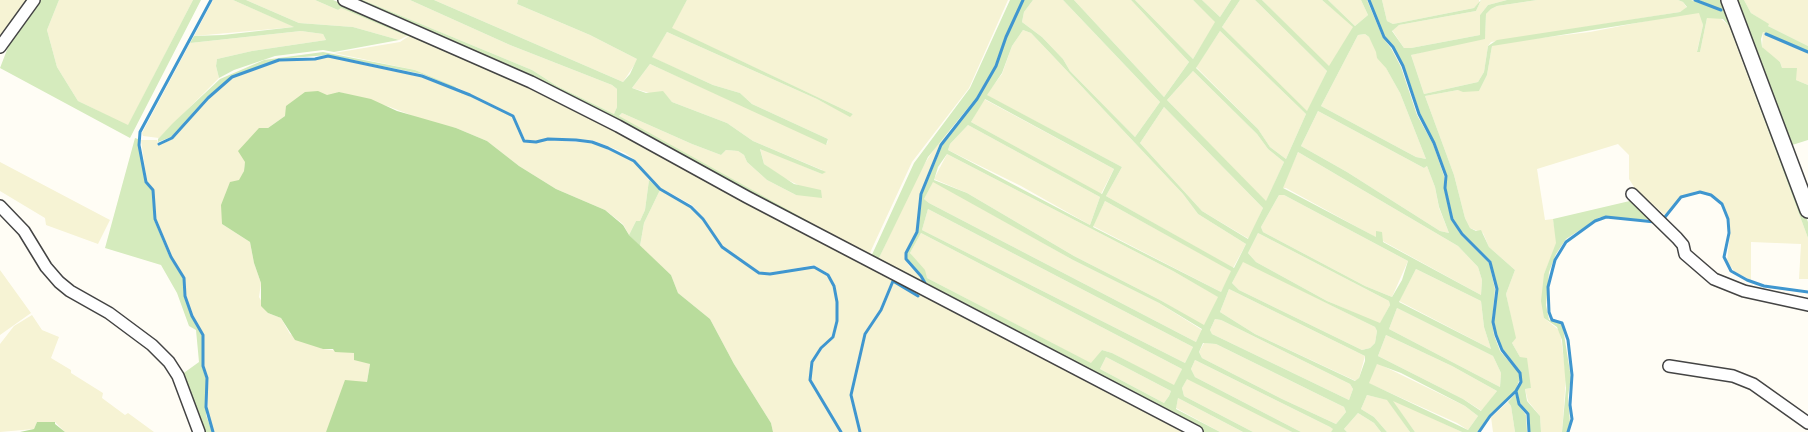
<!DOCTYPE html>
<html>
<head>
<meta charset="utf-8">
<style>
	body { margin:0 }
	canvas { display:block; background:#fffdf5 }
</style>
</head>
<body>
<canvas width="1808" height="432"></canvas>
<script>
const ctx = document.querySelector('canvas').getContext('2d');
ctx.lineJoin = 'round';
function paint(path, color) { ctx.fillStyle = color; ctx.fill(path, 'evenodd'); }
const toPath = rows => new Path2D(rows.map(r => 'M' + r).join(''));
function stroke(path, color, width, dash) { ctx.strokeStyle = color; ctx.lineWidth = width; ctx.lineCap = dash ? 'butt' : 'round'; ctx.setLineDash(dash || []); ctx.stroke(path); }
const farmland = toPath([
	[0,0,30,0,0,41],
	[59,0,193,0,128,126,78,101,57,67,47,30],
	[213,0,233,0,295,27,194,36],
	[246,0,315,0,338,10,341,7,407,36,399,40,353,27,299,23],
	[363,0,410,0,510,45,612,85,617,89,617,107,614,114,557,86,532,70],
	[434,0,518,0,517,4,590,35,637,59,637,61,623,82],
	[687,0,1008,0,969,88,912,162,868,257,619,117,622,113,692,144,721,155,726,150,738,151,744,155,747,162,767,180,796,195,802,187,782,177,764,164,760,148,822,174,822,170,753,141,727,123,672,102,663,92,653,94,632,88,650,64,827,144,828,139,752,104,740,93,713,85,651,57,667,32,817,99,850,116,853,114,671,28],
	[1033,0,1063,0,1160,102,1135,137,1070,71,1063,59,1042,37,1022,22,1024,12],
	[1074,0,1131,0,1189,62,1164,97],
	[1135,0,1193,0,1216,22,1193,59],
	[1202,0,1231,0,1220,17],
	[1240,0,1255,0,1327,71,1307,112,1222,27],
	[1262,0,1322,0,1354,27,1329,67],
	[1328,0,1361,0,1368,15,1355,26],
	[1382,0,1479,0,1479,3,1474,8,1393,24,1387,21],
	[1481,0,1507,0,1488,5,1480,15,1480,35,1411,48,1404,48,1392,30,1399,25,1476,11],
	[1537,0,1678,0,1683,2,1687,8,1680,12,1491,42,1488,46,1484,72,1478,82,1424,94,1411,55,1485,36,1486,14,1491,9,1497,6],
	[1744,0,1808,0,1808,46,1768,26,1768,24,1751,13],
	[1688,13,1700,13,1703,25,1697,51,1700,52,1707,18,1720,18,1729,26,1808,238,1808,279,1799,279,1801,244,1751,242,1751,280,1735,272,1727,262,1730,233,1730,222,1723,203,1713,195,1696,191,1679,198,1665,215,1636,190,1629,179,1629,155,1618,144,1537,169,1545,220,1553,219,1557,243,1544,274,1544,318,1560,331,1566,377,1562,432,1541,432,1540,416,1528,401,1525,389,1531,388,1520,357,1512,343,1515,337,1506,294,1515,270,1489,247,1483,233,1470,228,1465,218,1454,175,1425,96,1458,90,1479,91,1487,75,1492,46,1498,43,1590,32],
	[1023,30,1031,33,1052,55,1183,194,1198,214,1246,244,1233,268,1106,196,1122,167,986,95,1002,74,1012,46],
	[301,31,323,34,326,40,252,51,217,59,216,66,219,78,159,138,143,136,142,133,190,43],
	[1220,31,1306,114,1286,159,1270,147,1258,129,1196,67],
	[1763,32,1808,53,1808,85,1796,80,1782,68,1780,62,1767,53,1762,47],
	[1365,34,1369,37,1400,93,1426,159,1416,157,1321,106,1358,35],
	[409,36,507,79,507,76,647,146,1188,432,860,432,852,393,850,395,859,432,842,432,811,379,813,363,822,349,834,337,838,321,838,302,835,285,829,274,814,265,770,273,760,272,722,246,704,218,692,205,661,188,635,160,625,153,592,140,548,138,536,141,525,140,514,115,454,86,415,70,334,53,400,42],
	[892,280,918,296,893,282,882,310,865,334,859,357,864,333,880,309],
	[328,57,421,77,470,96,512,116,524,142,536,143,548,140,592,143,624,156,634,161,649,180,645,210,640,221,636,221,629,235,623,224,605,210,556,189,519,166,487,141,456,128,426,121,390,107,339,92,285,116,268,128,245,163,244,171,222,224,250,242,254,263,261,283,259,297,268,313,281,318,290,334,323,349,355,353,370,364,367,382,332,420,326,432,214,432,208,414,208,378,204,366,203,334,193,316,186,295,185,278,172,257,155,219,154,190,147,182,141,140,157,140,159,145,173,139,209,98,233,78,279,61,316,60],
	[1193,71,1257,134,1268,149,1284,162,1266,202,1167,100],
	[984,99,1114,169,1101,194,971,122],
	[1164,107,1263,208,1249,239,1202,211,1140,143],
	[1318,111,1424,168,1427,166,1435,187,1439,208,1449,233,1440,231,1347,172,1301,146],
	[968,125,1100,197,1090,225,1021,186,948,150,950,144],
	[951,130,940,145,921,194,916,232,906,253,905,259,909,266,921,276,924,283,879,258,918,174,936,146],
	[1298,152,1458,246,1478,267,1482,280,1481,295,1286,188,1282,188],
	[947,154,1173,271,1219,297,1204,326,1160,300,1074,256,967,193,934,179],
	[0,162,110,220,98,244,46,225,45,218,0,191],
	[933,181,1073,260,1159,303,1202,330,1196,342,929,203,924,199],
	[660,190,691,207,703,219,721,248,759,274,770,275,814,267,827,276,833,286,836,302,836,321,832,336,821,347,811,362,809,380,840,432,773,432,771,423,734,364,710,319,678,293,671,275,640,246,644,223],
	[1279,195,1284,195,1408,261,1392,297,1365,286,1263,232,1261,227],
	[1105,201,1232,271,1221,292,1093,226],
	[928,209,1193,347,1185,363,922,230],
	[921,233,1182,369,1174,386,1112,353,1102,350,1092,364,927,278,910,253],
	[1258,233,1389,301,1390,305,1380,324,1327,301,1256,262,1248,253],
	[1243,261,1375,327,1377,331,1375,343,1370,348,1362,350,1239,290,1232,283],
	[1416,269,1481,301,1484,327,1491,349,1399,301],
	[0,270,31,313,0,335],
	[1229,289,1365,356,1359,378,1356,381,1255,334,1220,312],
	[1397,308,1493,356,1501,373,1500,387,1389,329],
	[32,315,42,330,59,337,51,358,71,370,71,373,103,393,102,398,125,415,128,413,154,432,65,432,55,422,37,422,34,429,0,432,0,344,14,326],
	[1215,319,1221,320,1350,384,1353,389,1349,400,1212,334,1210,330],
	[1386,335,1452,366,1497,391,1482,411,1463,399,1378,356],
	[1204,343,1216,344,1344,407,1346,412,1336,424,1282,399,1202,358,1199,352],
	[1106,357,1171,391,1169,396,1164,403,1100,369],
	[1195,360,1330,427,1334,429,1331,432,1301,432,1195,377,1191,369],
	[1377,363,1465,406,1478,416,1468,430,1457,423,1368,383],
	[1187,378,1266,418,1292,432,1253,432,1184,396,1182,388],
	[1367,395,1388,400,1410,432,1387,432,1374,417,1361,409],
	[1178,398,1243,432,1220,432,1176,408],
	[1392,401,1396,401,1462,432,1415,432],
	[1508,402,1511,406,1515,432,1493,432,1491,417],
	[1358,413,1374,423,1381,432,1347,432,1344,429]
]);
const green = toPath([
	[40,0,59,0,47,30,57,67,78,101,128,125,193,0,201,0,130,138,0,68,10,42],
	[233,0,246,0,299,23,353,27,399,40,334,52,323,50,275,56,234,70,219,78,216,66,217,59,252,51,326,40,323,34,301,31,190,43,194,36,223,35,294,27],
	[315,0,333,0,412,33,407,36,341,8,338,10],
	[355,0,363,0,532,70,557,86,614,114,617,107,617,89,612,85,510,45,410,0,434,0,623,82,630,74,637,59,590,35,517,4,518,0,687,0,672,28,853,114,850,117,817,99,667,32,652,57,713,85,740,93,752,104,828,139,826,145,650,64,632,88,646,93,663,91,672,102,727,123,753,141,826,172,822,174,760,149,764,164,794,184,821,190,822,198,796,195,767,180,747,162,744,155,738,151,726,150,721,155,692,144,622,113,619,116,810,222,809,227],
	[1010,0,1023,0,1005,37,995,66,976,98,928,157,879,258,926,283,922,275,907,259,907,253,918,232,922,194,942,146,978,99,996,67,1006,37,1024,0,1033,0,1024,12,1022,22,1042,37,1063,59,1070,71,1135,137,1160,102,1063,0,1074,0,1164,97,1189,62,1131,0,1135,0,1193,59,1215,22,1193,0,1202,0,1220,17,1231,0,1240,0,1222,27,1307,111,1327,71,1255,0,1262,0,1329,66,1353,27,1322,0,1328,0,1355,26,1368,15,1361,0,1367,0,1383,38,1391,48,1401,67,1417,115,1433,144,1444,176,1444,188,1451,219,1461,235,1489,263,1495,289,1492,322,1494,335,1500,351,1519,373,1519,381,1515,391,1489,415,1478,432,1462,432,1393,401,1415,432,1410,432,1387,400,1367,395,1361,409,1374,417,1387,432,1381,432,1374,423,1358,413,1344,429,1347,432,1331,432,1333,429,1330,427,1195,360,1191,369,1195,377,1301,432,1292,432,1187,379,1182,388,1184,396,1253,432,1243,432,1178,398,1176,409,1220,432,1204,432,870,259,914,163,970,88],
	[1023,30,1031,33,1052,55,1183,194,1198,214,1246,244,1234,268,1106,196,1122,167,987,95,1002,73,1012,46],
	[1220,31,1306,114,1286,159,1270,147,1258,129,1196,68],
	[1365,34,1369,37,1376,52,1377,58,1386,68,1400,93,1426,159,1416,157,1321,106,1358,35],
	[1193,71,1257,134,1268,149,1284,162,1266,201,1167,100],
	[985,99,1114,169,1102,194,971,122],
	[1164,107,1263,208,1248,239,1202,211,1140,143],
	[1318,111,1424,168,1427,166,1435,187,1439,207,1449,233,1440,231,1347,172,1301,146],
	[968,125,1100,197,1090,225,948,150,950,144],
	[1298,152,1458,246,1478,267,1482,280,1481,295,1383,242,1382,232,1376,231,1376,237,1283,188],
	[947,154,1173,271,1218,297,1204,325,1160,300,1074,256,967,193,934,180,938,167],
	[933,182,1073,260,1159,303,1202,329,1196,342,929,203,924,199],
	[1279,195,1284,195,1408,261,1402,280,1392,297,1365,286,1263,232,1261,227],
	[1105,201,1231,271,1221,292,1093,227],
	[928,209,1193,347,1185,363,922,230],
	[921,233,1182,369,1174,385,1112,353,1102,350,1091,363,927,278,925,270,910,253],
	[1258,233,1389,301,1390,305,1380,323,1327,301,1256,262,1248,253],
	[1243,262,1375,327,1377,331,1375,343,1370,348,1362,350,1239,290,1232,283],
	[1416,269,1481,301,1484,327,1491,349,1399,302],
	[1229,289,1365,356,1365,361,1359,378,1355,381,1255,334,1220,312],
	[1397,308,1493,356,1501,373,1500,387,1389,329],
	[1215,319,1221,320,1350,384,1353,389,1349,400,1212,334,1210,330],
	[1386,335,1452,366,1497,391,1481,411,1463,399,1378,356],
	[1203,343,1216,344,1344,407,1346,412,1336,424,1282,399,1202,358,1199,352],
	[1106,357,1171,391,1169,396,1164,403,1100,369],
	[1377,364,1401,373,1465,406,1478,416,1468,430,1369,383],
	[1369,0,1382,0,1387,21,1393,24,1474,8,1481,0,1476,11,1399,25,1392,31,1404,48,1411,48,1480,35,1480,15,1488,5,1507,0,1537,0,1497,6,1491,9,1486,14,1485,39,1411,55,1424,94,1478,82,1484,72,1488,46,1497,40,1680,12,1687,7,1683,2,1678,0,1691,0,1721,10,1699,0,1726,0,1808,222,1808,238,1738,49,1729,26,1723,19,1707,18,1700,52,1697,52,1703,25,1699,13,1492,46,1487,75,1479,91,1463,92,1458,90,1425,96,1454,175,1465,218,1470,228,1476,231,1481,230,1489,247,1515,270,1506,294,1516,338,1512,343,1520,357,1527,358,1531,388,1525,389,1527,401,1540,416,1541,432,1529,432,1529,414,1520,403,1517,391,1521,382,1521,372,1503,349,1496,334,1494,322,1497,289,1491,261,1463,234,1453,218,1446,188,1447,176,1435,143,1420,113,1404,66,1393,47,1385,37],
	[1736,0,1744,0,1751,13,1769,24,1768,26,1808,46,1808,51,1763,32,1761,39,1762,47,1780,62,1782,68,1797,68,1796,80,1808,85,1808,140,1789,146],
	[413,34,507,76,507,79,409,36],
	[323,52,415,70,454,86,460,90,422,74,328,55,279,59,232,76,207,97,171,137,158,142,158,139,173,123,220,79,264,60],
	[135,138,138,139,145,183,152,190,154,220,170,258,183,278,184,296,191,316,202,335,202,367,206,378,206,415,212,432,202,432,181,375,199,362,196,330,189,326,177,293,161,265,105,248],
	[649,180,660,190,644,223,640,246,629,235,636,221,640,221,645,210],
	[1634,200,1655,220,1600,217,1566,239,1556,254,1549,272,1546,305,1549,320,1561,323,1563,328,1571,378,1568,396,1570,423,1567,432,1562,432,1566,388,1562,340,1557,327,1544,318,1541,301,1544,274,1556,243,1553,219],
	[1515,394,1518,404,1526,415,1527,432,1515,432,1511,406,1508,402]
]);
const forest = toPath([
	[318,91,327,95,339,92,371,99,397,111,456,128,487,141,519,166,556,189,605,210,623,225,629,235,671,275,678,293,710,319,734,364,771,423,773,432,326,432,345,380,367,382,370,364,354,360,354,353,335,352,333,349,323,349,295,340,281,318,268,313,261,306,261,283,254,263,250,242,222,224,221,205,230,182,239,180,244,171,245,162,238,151,259,128,268,128,285,116,286,106,305,92],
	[37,422,55,422,55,424,65,432,20,432,34,429]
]);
const stream = toPath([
	[211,0,140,132,139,145,146,182,153,190,155,219,171,257,184,278,185,296,192,316,203,335,203,366,207,378,206,407,213,432],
	[1369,0,1384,37,1393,47,1403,66,1419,114,1434,143,1446,176,1445,188,1452,219,1462,234,1490,262,1497,289,1493,322,1496,335,1502,350,1520,373,1521,382,1516,391,1519,404,1528,414,1529,432],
	[1695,0,1721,10],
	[1766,34,1808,52],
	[159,144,172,138,208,98,232,77,279,60,315,59,328,56,422,76,470,95,513,116,524,141,536,142,548,139,576,140,592,142,608,148,634,161,660,189,691,207,703,219,722,247,759,273,770,274,814,267,828,275,834,286,837,302,837,321,833,337,821,348,812,362,810,380,841,432],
	[1665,217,1681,197,1700,192,1711,195,1722,204,1728,219,1729,233,1724,257,1731,271,1747,280,1764,286,1808,292],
	[925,283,921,276,906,259,906,253,917,232,921,194,941,145,977,99,996,66,1006,37,1023,0],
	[860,432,851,395,865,334,881,310,893,281,918,296],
	[1479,432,1490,416,1516,391],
	[1568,432,1572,419,1570,405,1572,375,1568,340,1562,323,1552,320,1549,312,1548,287,1555,260,1566,242,1595,221,1606,217,1655,222]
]);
const minor = toPath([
	[344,0,531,82,618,126,747,197,1197,432],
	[0,47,34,0],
	[1632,194,1677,238,1683,245,1685,254,1714,279,1744,291,1808,305],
	[0,206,24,231,46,267,59,282,70,291,109,313,152,345,169,362,178,376,199,432],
	[1669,366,1733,376,1753,384,1808,423]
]);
const tertiary = toPath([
	[1729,0,1808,210]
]);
paint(farmland, '#f6f3d4');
paint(green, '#d5ebbd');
paint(forest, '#b9dc9c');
stroke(stream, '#3f96cf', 3);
stroke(minor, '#444', 14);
stroke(tertiary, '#444', 18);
stroke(minor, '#fff', 11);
stroke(tertiary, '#fff', 15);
</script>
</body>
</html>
